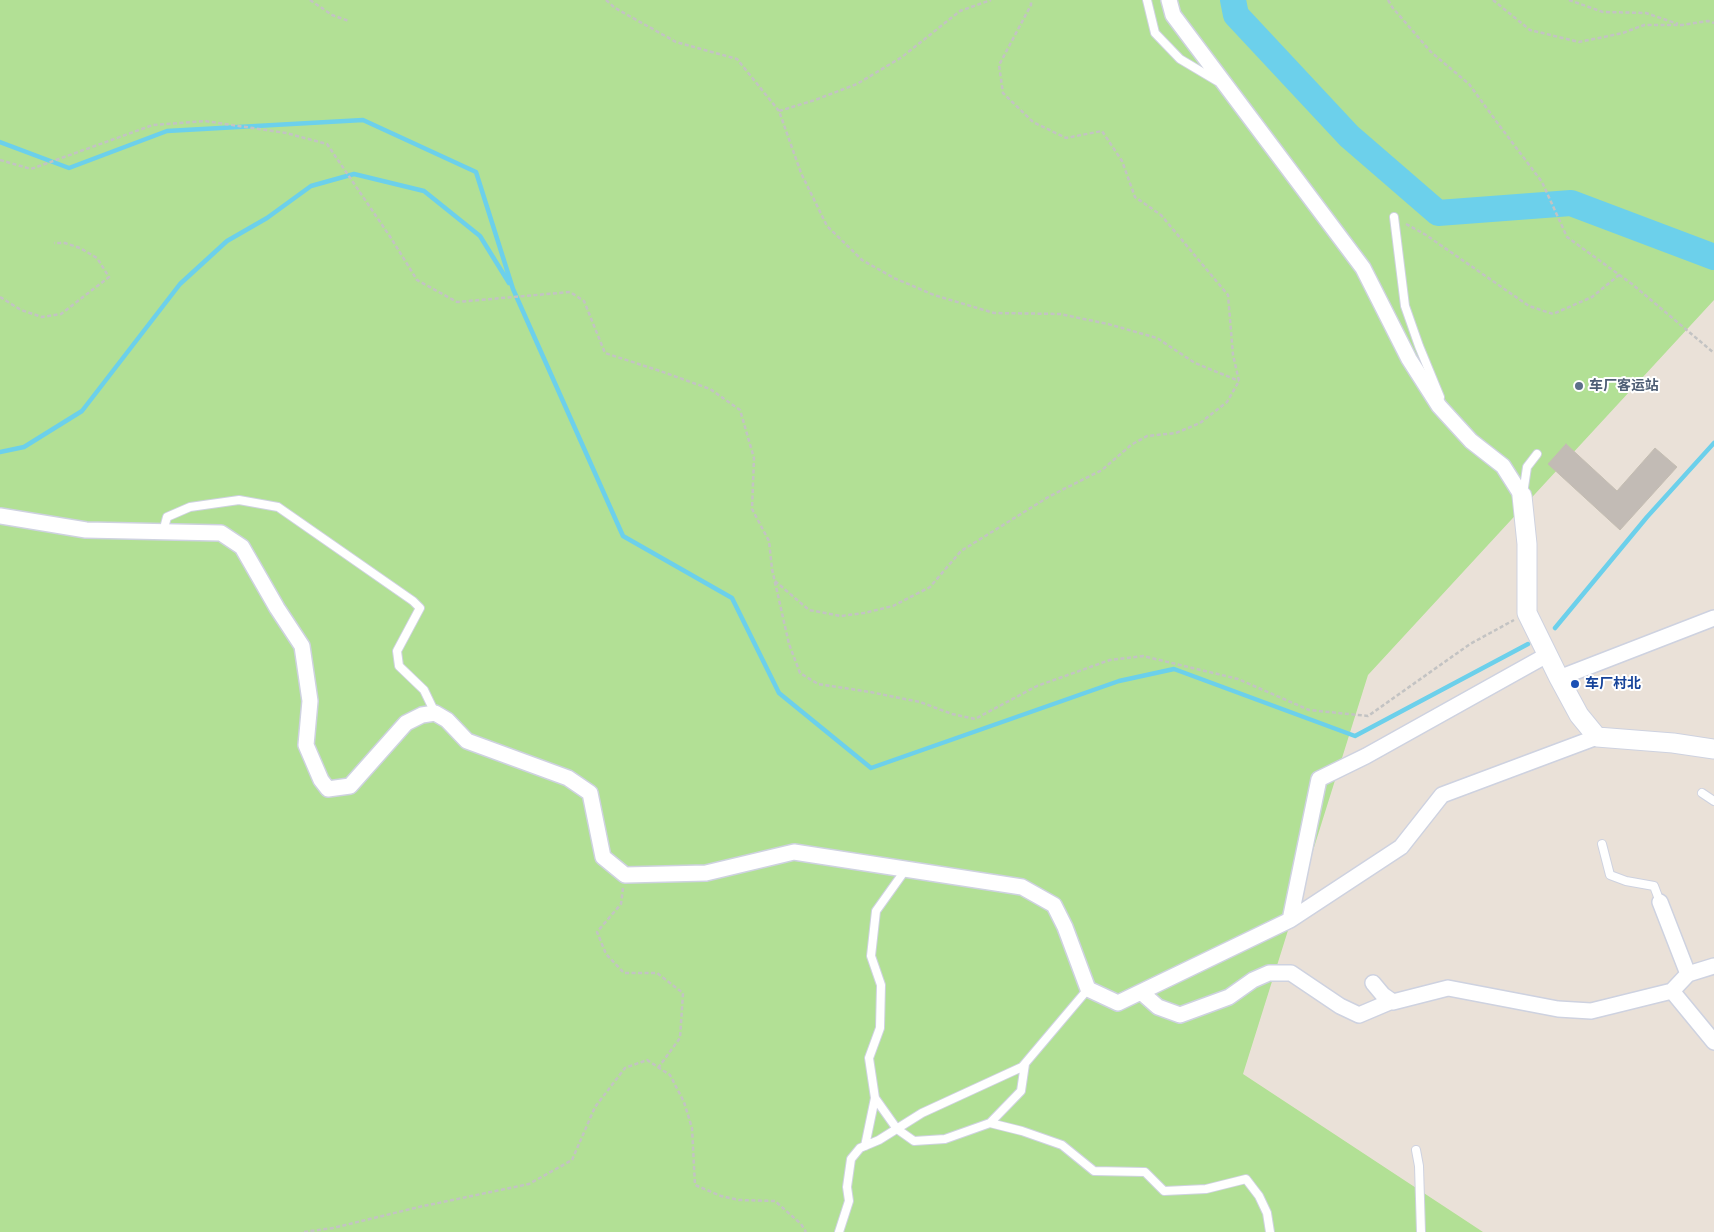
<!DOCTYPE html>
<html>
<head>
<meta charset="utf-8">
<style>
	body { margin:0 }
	canvas { display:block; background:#eae1d8 }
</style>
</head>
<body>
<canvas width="1714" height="1232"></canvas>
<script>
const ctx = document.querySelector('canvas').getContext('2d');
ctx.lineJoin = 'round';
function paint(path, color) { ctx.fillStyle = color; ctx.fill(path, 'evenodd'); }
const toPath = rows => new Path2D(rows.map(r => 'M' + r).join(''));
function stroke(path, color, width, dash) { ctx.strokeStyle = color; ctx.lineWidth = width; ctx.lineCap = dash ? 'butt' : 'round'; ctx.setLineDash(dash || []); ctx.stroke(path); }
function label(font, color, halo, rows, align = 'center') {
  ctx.font = font + ' "IBM Plex Sans","Noto Sans SC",sans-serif'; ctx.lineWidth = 4; ctx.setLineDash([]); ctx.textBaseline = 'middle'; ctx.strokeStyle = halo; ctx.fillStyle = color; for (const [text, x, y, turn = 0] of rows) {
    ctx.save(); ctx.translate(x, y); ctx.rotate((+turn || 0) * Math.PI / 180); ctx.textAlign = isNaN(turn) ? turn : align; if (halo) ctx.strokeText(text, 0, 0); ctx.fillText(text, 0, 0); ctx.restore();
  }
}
const green = toPath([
	[0,0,1714,0,1714,300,1368,675,1243,1074,1483,1232,0,1232]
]);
const stream = toPath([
	[0,142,69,168,167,131,363,120,476,172,513,289,623,536,732,598,779,693,871,768,1119,681,1174,669,1355,736,1528,644],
	[0,452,24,447,82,411,180,284,227,241,267,218,311,186,354,174,424,191,480,236,509,283],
	[1555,628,1647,517,1714,443]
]);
const river = toPath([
	[1233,0,1236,15,1349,136,1438,213,1571,203,1714,257]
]);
const building = toPath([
	[1566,444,1617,491,1655,448,1677,467,1620,530,1548,464,1566,444]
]);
const path = toPath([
	[310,0,332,15,349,21],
	[606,0,615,8,676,42,737,59,779,111,801,173,827,226,862,260,894,278,934,295,994,313,1060,314,1108,324,1157,338,1195,363,1239,381],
	[1388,0,1392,7,1431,52,1469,84,1499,125,1542,182,1567,237,1632,284,1714,353],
	[1493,0,1530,30,1579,42,1623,33,1644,25,1682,25,1708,21,1714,23],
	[1569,0,1603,12,1646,13,1678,24],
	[779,111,815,100,857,84,902,57,960,11,991,0],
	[0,160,31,169,153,125,205,121,286,133,327,144,391,238,417,280,457,302,570,292,584,301,605,353,660,371,710,389,740,410,754,458,752,509,769,541,772,569,789,644,800,673,818,684,870,692,920,702,952,714,975,719,1037,686,1110,660,1143,656,1238,679,1309,710,1368,716,1470,644,1514,620],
	[1406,224,1426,235,1529,306,1553,314,1592,297,1619,275],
	[0,297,21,310,42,317,61,314,109,277,97,258,80,248,65,243,54,243],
	[775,581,809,610,841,616,864,613,893,606,930,587,961,551,1050,496,1102,470,1131,445,1147,436,1176,433,1200,423,1227,402,1239,381,1233,355,1228,295,1161,215,1135,197,1122,161,1102,131,1066,138,1033,122,1003,93,999,65,1031,5,1031,0],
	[623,888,621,904,597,932,606,954,624,973,657,973,683,993,680,1038,658,1068],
	[304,1232,333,1228,419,1207,529,1184,572,1160,595,1107,625,1068,647,1060,670,1075,684,1102,692,1128,695,1185,721,1196,739,1200,775,1201,801,1224,806,1232]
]);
const service = toPath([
	[1147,0,1155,33,1180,59,1217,81],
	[1394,217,1405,306,1419,346,1440,397],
	[1523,494,1527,467,1537,454],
	[163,532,167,517,190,507,239,500,278,507,413,601,420,608,397,651,399,666,424,690,435,713],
	[1702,793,1714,801],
	[1602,844,1610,875,1626,881,1654,886,1660,902],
	[906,869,876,911,871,956,881,985,880,1028,869,1058,875,1098,897,1129,914,1141,945,1139,990,1123,1021,1091,1025,1064],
	[990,1123,1022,1131,1062,1145,1094,1171,1145,1172,1164,1191,1206,1189,1246,1179,1259,1196,1267,1213,1270,1232],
	[865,1146,875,1098],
	[1416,1150,1419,1166,1421,1232],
	[839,1232,849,1201,847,1187,851,1159,860,1148,879,1140,922,1113,1022,1067,1088,989]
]);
const minor = toPath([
	[1169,0,1173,15,1363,268,1409,359,1439,406,1471,441,1503,466,1522,496],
	[0,516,86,530,221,533,242,547,277,608,302,646,310,701,306,745,321,780,328,789,350,786,406,723,422,715,435,713,447,720,467,741,568,778,590,793,603,857,625,875,706,873,794,852,1022,887,1054,905,1065,927,1088,989,1118,1003,1290,920,1401,847,1442,795,1597,737],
	[1559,678,1714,618],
	[1660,902,1688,974],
	[1290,920,1319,779,1366,756,1547,655],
	[1373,983,1383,995,1393,1002,1448,988,1558,1009,1591,1011,1672,991,1688,974,1714,966],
	[1672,991,1714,1042],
	[1141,992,1158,1007,1180,1015,1229,997,1253,980,1269,973,1291,973,1340,1006,1359,1015,1392,1001]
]);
const tertiary = toPath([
	[1522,496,1527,544,1527,613,1559,678,1579,715,1597,737,1673,743,1714,749]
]);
const markers = [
	[1579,386,5,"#5c6f8a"],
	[1575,684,5,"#1a4fb4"]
];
const serviceNames = [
	["车厂客运站",1589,386]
];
const transitNames = [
	["车厂村北",1585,684]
];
paint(green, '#b2e095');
stroke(stream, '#6cd0eb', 4.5);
stroke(river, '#6cd0eb', 26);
paint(building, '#c2bbb5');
stroke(building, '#c4bdb2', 1);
stroke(service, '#ced2e0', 10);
stroke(minor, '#ced2e0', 18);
stroke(tertiary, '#ced2e0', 21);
stroke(path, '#c3c3c3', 2.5, [4, 2.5]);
stroke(service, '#fff', 8);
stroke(minor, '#fff', 15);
stroke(tertiary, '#fff', 19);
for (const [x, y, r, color] of markers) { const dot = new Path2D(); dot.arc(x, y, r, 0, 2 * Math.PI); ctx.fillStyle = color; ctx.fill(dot); stroke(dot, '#fff', 2); }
label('bold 14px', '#4e5e75', '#fff', serviceNames, 'left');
label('bold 14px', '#164399', '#fff', transitNames, 'left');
</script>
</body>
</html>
